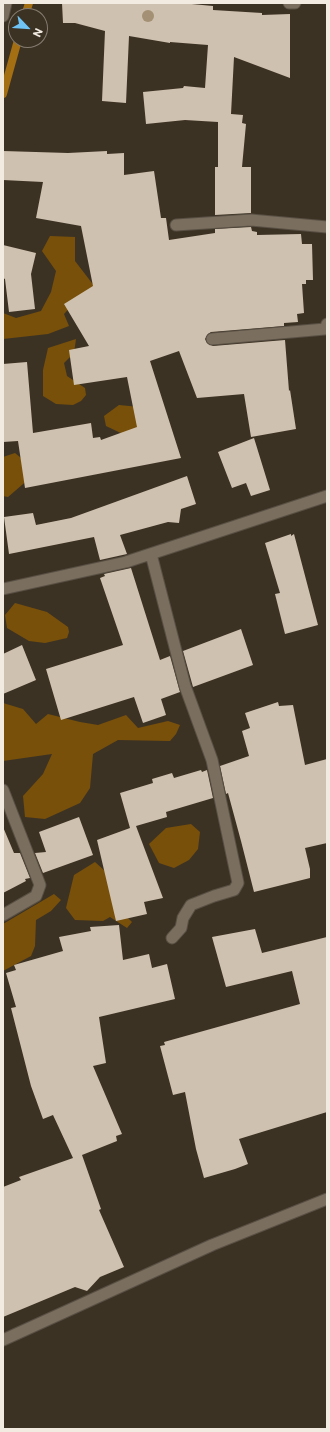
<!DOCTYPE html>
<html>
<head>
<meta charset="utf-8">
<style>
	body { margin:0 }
	#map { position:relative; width:330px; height:1432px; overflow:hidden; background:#3c3224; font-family:Commissioner,sans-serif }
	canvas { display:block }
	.frame { position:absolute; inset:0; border:4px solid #f2ebe2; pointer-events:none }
	.north { position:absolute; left:8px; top:8px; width:40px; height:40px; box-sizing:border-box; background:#3c3224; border:1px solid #857c70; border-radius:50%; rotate:115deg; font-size:11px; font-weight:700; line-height:16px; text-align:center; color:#f2ebe2 }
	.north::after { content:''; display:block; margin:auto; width:14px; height:18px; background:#6fc2f4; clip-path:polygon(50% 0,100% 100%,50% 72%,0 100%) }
</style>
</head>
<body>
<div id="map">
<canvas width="330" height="1432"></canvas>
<div class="frame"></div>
<div class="north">N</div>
</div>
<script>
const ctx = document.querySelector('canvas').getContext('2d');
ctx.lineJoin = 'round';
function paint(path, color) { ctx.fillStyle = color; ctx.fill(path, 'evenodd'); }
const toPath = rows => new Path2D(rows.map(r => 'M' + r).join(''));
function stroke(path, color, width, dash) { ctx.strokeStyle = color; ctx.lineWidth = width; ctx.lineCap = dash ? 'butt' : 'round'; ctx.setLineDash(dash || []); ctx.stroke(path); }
const forest = toPath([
	[50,236,75,237,75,261,95,287,77,300,64,314,69,326,48,334,3,339,3,313,16,318,41,311,51,292,56,271,42,251],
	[76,339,74,353,64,363,67,376,85,388,86,395,81,401,73,405,56,404,43,396,43,370,48,348],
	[119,405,139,407,147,419,127,436,106,426,104,416],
	[15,453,32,467,30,478,8,497,3,496,3,457],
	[15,603,47,612,68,627,69,632,67,638,45,643,29,641,7,628,5,615],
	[3,703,23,709,36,724,48,714,80,722,98,725,126,715,138,728,168,721,180,725,176,734,170,741,118,740,93,754,90,788,80,803,45,819,25,817,23,796,43,774,52,754,3,761],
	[191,824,200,832,198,849,189,860,174,868,159,863,149,844,166,828],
	[95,862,115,880,121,911,132,922,127,928,110,917,103,921,75,920,66,908,74,875],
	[54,894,61,900,51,911,36,920,35,946,31,956,3,971,3,924]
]);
const stream = toPath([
	[25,16,29,3],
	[3,94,18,40]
]);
const building = toPath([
	[62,3,181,3,213,6,213,10,262,13,262,15,290,14,290,78,234,57,231,114,243,115,242,123,246,124,242,167,251,167,251,213,215,215,215,167,218,167,218,122,185,120,146,124,143,92,183,88,184,86,205,88,208,45,170,42,170,43,129,36,126,103,102,101,105,31,75,23,63,23],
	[3,151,68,153,107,151,107,154,124,153,124,175,154,171,161,218,166,218,169,240,215,233,215,229,251,227,252,231,257,232,257,235,301,234,302,244,312,244,313,280,306,280,306,284,302,284,304,313,297,314,298,322,284,323,284,326,211,332,208,334,205,339,207,343,213,346,285,340,289,391,290,390,296,429,251,437,244,394,197,398,179,351,150,361,181,458,25,488,18,441,3,442,3,364,27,362,33,433,91,423,93,438,100,437,101,440,137,427,127,377,74,385,69,350,89,346,64,304,93,286,81,226,36,218,43,182,3,180],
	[3,245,36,253,31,274,35,309,9,312,5,279,3,278],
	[254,438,270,490,251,496,246,483,232,488,218,452],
	[187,476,196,504,181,509,179,523,168,522,120,535,127,554,100,560,94,537,9,554,4,517,33,513,36,525,71,518],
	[291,534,291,536,294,534,318,625,285,634,275,594,280,593,265,543],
	[131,568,160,660,170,656,180,692,161,699,166,715,143,723,134,697,61,720,46,669,123,645,100,578,105,576,104,574],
	[241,629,253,665,193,687,183,651],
	[22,645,36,680,3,694,3,654],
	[278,702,279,706,293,705,305,765,327,759,327,843,305,848,310,869,310,878,254,892,241,841,228,793,226,794,220,766,249,756,242,731,250,728,245,713],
	[201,770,202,772,207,770,213,798,166,812,167,817,136,826,163,898,144,902,147,914,116,921,97,840,130,828,120,793,153,783,152,779,172,773,174,778],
	[79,817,93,855,43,873,35,853,46,852,39,832],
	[3,827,14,853,20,853,30,878,25,879,26,881,3,893],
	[119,925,123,960,149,954,152,968,167,964,175,999,99,1017,106,1063,93,1066,122,1134,116,1136,117,1141,82,1155,101,1209,99,1210,124,1267,100,1277,87,1291,75,1287,3,1317,3,1187,21,1180,19,1177,73,1158,53,1115,43,1119,31,1086,11,1008,16,1007,6,973,16,970,14,965,63,951,59,937,91,931,90,927],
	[255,929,262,953,327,937,327,1112,239,1139,248,1164,235,1169,204,1178,196,1149,185,1092,173,1095,160,1046,165,1045,164,1042,300,1004,292,971,226,987,212,937]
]);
const minor = toPath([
	[289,3,295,3],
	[176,225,251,220,327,227],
	[212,339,325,329,327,324],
	[151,554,185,686,212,760,238,883,234,890,214,896,191,905,183,918,181,928,172,938],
	[3,589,126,562,327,496],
	[3,790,40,885,36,896,3,915],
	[3,1340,212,1245,327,1199]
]);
const tertiary = toPath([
	[3,16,6,3]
]);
const trees = [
	[148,16]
];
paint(forest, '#78500a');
stroke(stream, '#a36f12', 8);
paint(building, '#cfc1b0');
stroke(minor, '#595044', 13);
stroke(tertiary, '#595044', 13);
stroke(minor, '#7a6e5e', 11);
stroke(tertiary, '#7a6e5e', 11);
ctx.fillStyle = '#a49074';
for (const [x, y] of trees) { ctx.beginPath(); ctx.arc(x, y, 6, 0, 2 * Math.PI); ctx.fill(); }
</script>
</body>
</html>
